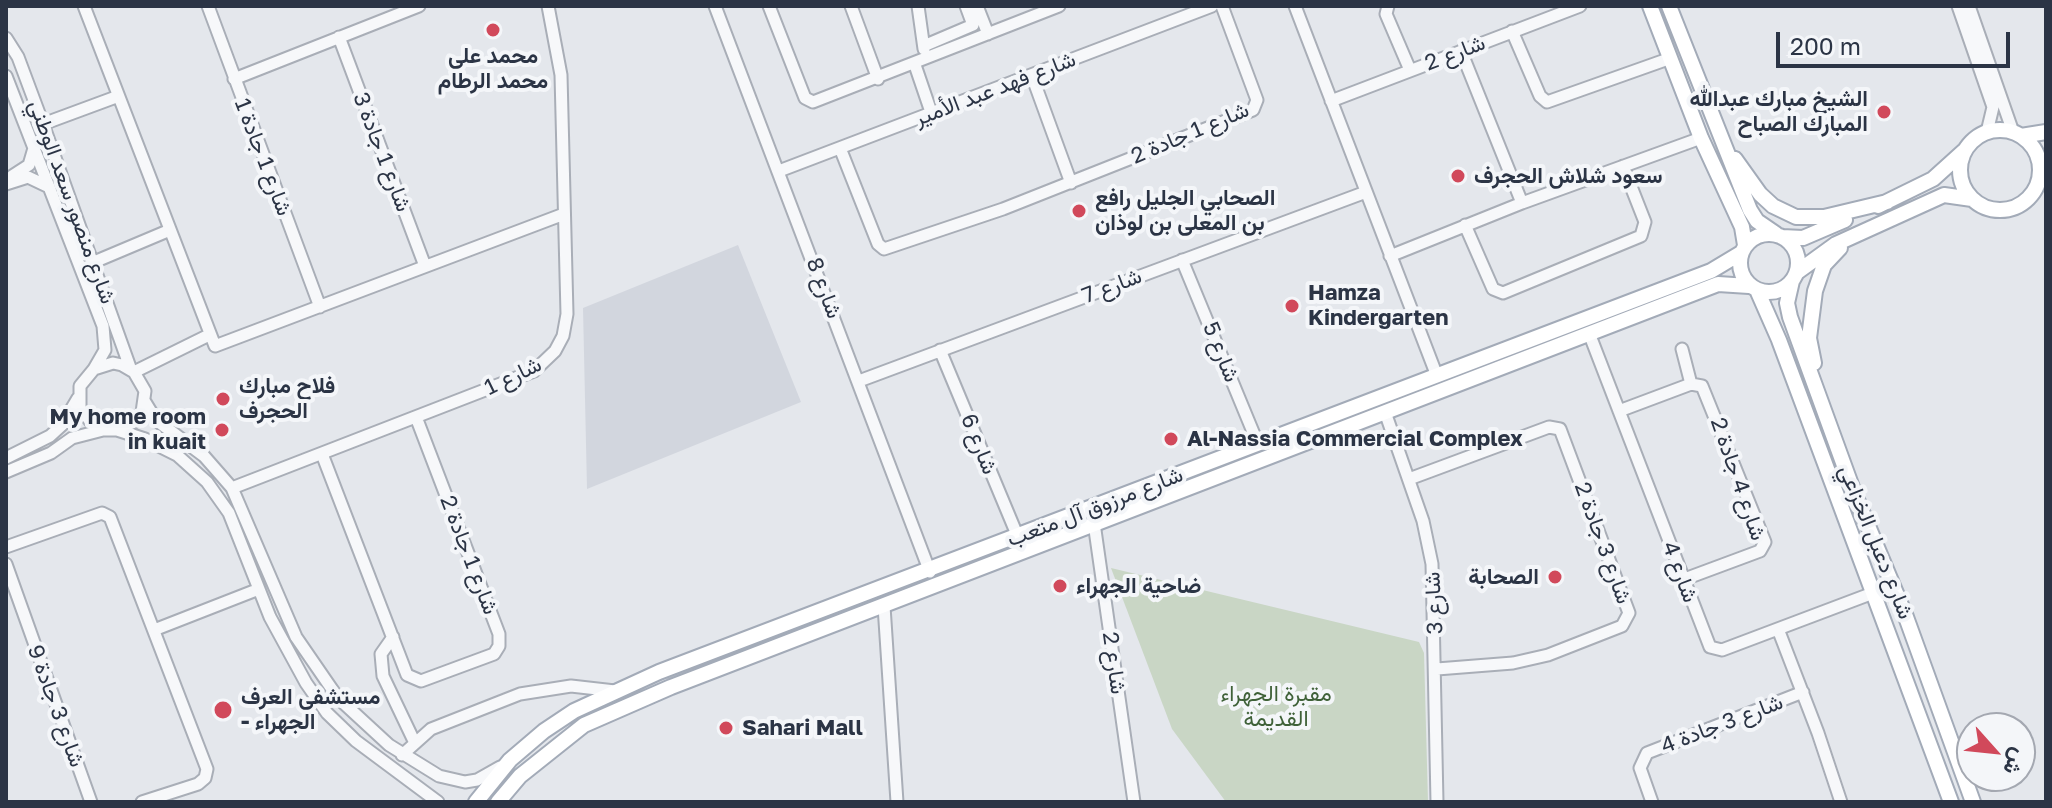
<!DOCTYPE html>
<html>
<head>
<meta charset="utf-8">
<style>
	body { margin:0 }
	#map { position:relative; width:2052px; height:808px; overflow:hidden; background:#e4e7ec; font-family:"Golos Text",Vazirmatn,sans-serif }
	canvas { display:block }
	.frame { position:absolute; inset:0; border:8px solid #2b3445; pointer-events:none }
	.north { position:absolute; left:1956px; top:712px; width:80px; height:80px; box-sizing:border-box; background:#f4f6f9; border:2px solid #a4a8b1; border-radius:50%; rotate:117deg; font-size:22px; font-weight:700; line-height:32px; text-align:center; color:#2b3445 }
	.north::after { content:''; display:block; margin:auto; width:28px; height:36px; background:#d1495b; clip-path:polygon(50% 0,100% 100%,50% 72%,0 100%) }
	.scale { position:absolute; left:1776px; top:32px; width:234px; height:36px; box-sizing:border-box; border:4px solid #2b3445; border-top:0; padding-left:10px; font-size:24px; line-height:28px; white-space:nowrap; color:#2b3445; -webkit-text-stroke:6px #f4f6f9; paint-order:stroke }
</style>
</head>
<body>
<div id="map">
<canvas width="2052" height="808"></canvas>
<div class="frame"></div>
<div class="north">ش</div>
<div class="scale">200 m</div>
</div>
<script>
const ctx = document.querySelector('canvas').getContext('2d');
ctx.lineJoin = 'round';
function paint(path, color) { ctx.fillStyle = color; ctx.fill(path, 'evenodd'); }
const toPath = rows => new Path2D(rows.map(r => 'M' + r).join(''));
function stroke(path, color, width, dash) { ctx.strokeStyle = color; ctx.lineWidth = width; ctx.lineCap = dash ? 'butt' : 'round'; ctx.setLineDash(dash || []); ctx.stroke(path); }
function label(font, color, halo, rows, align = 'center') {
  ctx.font = font + ' "Golos Text",Vazirmatn,sans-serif'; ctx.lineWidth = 8; ctx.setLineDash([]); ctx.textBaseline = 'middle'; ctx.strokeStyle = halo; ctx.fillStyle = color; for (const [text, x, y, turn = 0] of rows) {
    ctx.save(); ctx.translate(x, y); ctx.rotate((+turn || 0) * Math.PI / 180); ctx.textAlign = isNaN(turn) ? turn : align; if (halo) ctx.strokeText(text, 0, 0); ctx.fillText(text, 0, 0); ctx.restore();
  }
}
const built = toPath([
	[738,245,801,402,587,489,583,308]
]);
const green = toPath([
	[1111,568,1419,642,1424,653,1428,802,1226,802,1172,729]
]);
const minor = toPath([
	[84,6,215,346,564,214],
	[208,6,320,307],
	[715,6,930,572],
	[769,6,805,98,813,102,1059,6],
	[851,6,878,79],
	[918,6,924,49],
	[977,6,988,34],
	[1295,6,1437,376],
	[1388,6,1386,14,1410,70],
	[1958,6,1993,107,1987,132],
	[1969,6,2013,132],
	[1512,31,1540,96,1547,102,1671,58],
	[339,37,425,266],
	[6,38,18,57,43,124,131,370],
	[926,45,973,25,966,6],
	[1461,51,1522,203],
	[915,65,931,112],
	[6,76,103,326,105,350,94,369],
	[1032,76,1071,183],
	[234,79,419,6],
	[1331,101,1580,6],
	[43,124,116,97],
	[840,148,878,244,884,249,1003,209,1253,110,1257,100,1222,6],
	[779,171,1212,6],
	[12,176,29,165,34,148],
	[6,184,28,177,49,187],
	[1465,225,1493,289,1503,293,1641,236,1645,222,1623,166],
	[1390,256,1522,203,1701,138],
	[1182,260,1258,444],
	[94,262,170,230],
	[1589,333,1710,647,1722,650,1873,593],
	[1682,349,1691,384],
	[940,350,1018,537],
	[134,372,209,335],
	[859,381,1366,192],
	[145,402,156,420,204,456,232,488,296,637,338,698,389,745,439,776,465,782,477,780,500,767],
	[1619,411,1691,384,1702,386,1765,542,1760,551,1682,580],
	[1385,412,1423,521,1432,564,1437,802],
	[117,430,145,439,177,455,207,482,229,513,270,617,306,683,327,713,356,741,438,802],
	[322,454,407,675,421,681,494,654,499,646,499,634,416,417],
	[6,458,50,436,62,425,78,398],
	[6,472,51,453,72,438,103,430,117,430,136,421,142,412,145,391,134,372,122,365,113,363,94,369,80,386,80,408,93,425,103,430],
	[1409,479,1549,427,1560,429,1629,613,1622,626,1548,655,1513,663,1437,669],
	[232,488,534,371,555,351,563,336,567,314,561,75,548,6],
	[1094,523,1134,802],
	[6,547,102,513,110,517,207,769,205,778,198,784,142,802],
	[6,564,91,802],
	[884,606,897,802],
	[1778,629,1818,733,1841,802],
	[154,630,259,589],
	[393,637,381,654,383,676,414,741],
	[402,755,431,729,520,694,571,686,615,691],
	[1652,802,1640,768,1647,753,1803,692]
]);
const major = toPath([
	[1650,6,1701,138,1742,227,1745,245],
	[1669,6,1750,210,1757,221,1776,234],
	'1960 170a40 40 0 1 1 80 0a40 40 0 1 1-80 0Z',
	[2021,136,2046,132],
	[1735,159,1760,194,1773,206,1796,217,1824,217,1887,202],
	[1878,206,1933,179,1964,151],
	'1740 263a29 29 0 1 1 58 0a29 29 0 1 1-58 0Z',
	[1782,237,1803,238,1845,220],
	[1796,273,1836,244,1944,195,1972,199],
	[1792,281,1787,303,1790,317,1853,490,1906,617,1973,802],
	[1757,290,1779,340,1951,802],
	[1814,363,1809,338,1815,291,1824,265,1840,248],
	[476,802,510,760,544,731,574,711,659,672,1711,271,1741,253],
	[498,802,520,776,584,725,671,687,1718,284,1749,286]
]);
const markers = [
	[493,30,8,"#d1495b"],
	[1884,112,8,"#d1495b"],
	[1458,176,8,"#d1495b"],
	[1079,211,8,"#d1495b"],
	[1292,306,8,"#d1495b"],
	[223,399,8,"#d1495b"],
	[222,430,8,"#d1495b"],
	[1171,439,8,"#d1495b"],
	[1555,577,8,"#d1495b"],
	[1060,586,8,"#d1495b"],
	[223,710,10,"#d1495b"],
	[726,728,8,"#d1495b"]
];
const streetNames = [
	["شارع 2",1455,53,-21],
	["شارع فهد عبد الأمير",995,89,-21],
	["شارع 1 جادة 2",1190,133,-23],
	["شارع 1 جادة 3",382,152,69],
	["شارع 1 جادة 1",263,157,69],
	["شارع منصور سعد الوطني",72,202,70],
	["شارع 7",1112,286,-21],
	["شارع 8",824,288,69],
	["شارع 5",1221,352,68],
	["شارع 1",513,376,-26],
	["شارع 6",979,444,68],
	["شارع 4 جادة 2",1738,479,71],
	["شارع مرزوق آل متعب",1095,507,-21],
	["شارع دعبل الخزاعي",1876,542,68],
	["شارع 3 جادة 2",1603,543,70],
	["شارع 1 جادة 2",469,555,69],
	["شارع 4",1680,572,69],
	["شارع 3",1434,603,-93],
	["شارع 2",1114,663,82],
	["شارع 3 جادة 9",56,706,70],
	["شارع 3 جادة 4",1722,724,-21]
];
const poiNames = [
	["محمد علي",493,56,"center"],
	["محمد الرطام",493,81,"center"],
	["الشيخ مبارك عبدالله",1868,99,"right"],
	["المبارك الصباح",1868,124,"right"],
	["سعود شلاش الحجرف",1474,176],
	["الصحابي الجليل رافع",1095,198],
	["بن المعلى بن لوذان",1095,223],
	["Hamza",1308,293],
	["Kindergarten",1308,318],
	["فلاح مبارك",239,386],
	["الحجرف",239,411],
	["My home room",206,417,"right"],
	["in kuait",206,442,"right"],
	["Al-Nassia Commercial Complex",1187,439],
	["الصحابة",1539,577,"right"],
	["ضاحية الجهراء",1076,586],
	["مستشفى العرف",241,697],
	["- الجهراء",241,722],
	["Sahari Mall",742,728]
];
const parkNames = [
	["مقبرة الجهراء",1276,694],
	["القديمة",1276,719]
];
paint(built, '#d2d6de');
paint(green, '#c9d6c5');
stroke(minor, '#a9aeb7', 15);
stroke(major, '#a3abb8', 18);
stroke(minor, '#f7f8fa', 11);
stroke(major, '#fff', 14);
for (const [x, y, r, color] of markers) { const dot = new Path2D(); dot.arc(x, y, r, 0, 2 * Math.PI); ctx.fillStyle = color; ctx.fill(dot); stroke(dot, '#f4f6f9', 3); }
label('22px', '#2b3445', '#f4f6f9', streetNames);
label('bold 22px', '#2b3445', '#f4f6f9', poiNames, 'left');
label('22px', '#3f6138', '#f4f6f9', parkNames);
</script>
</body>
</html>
